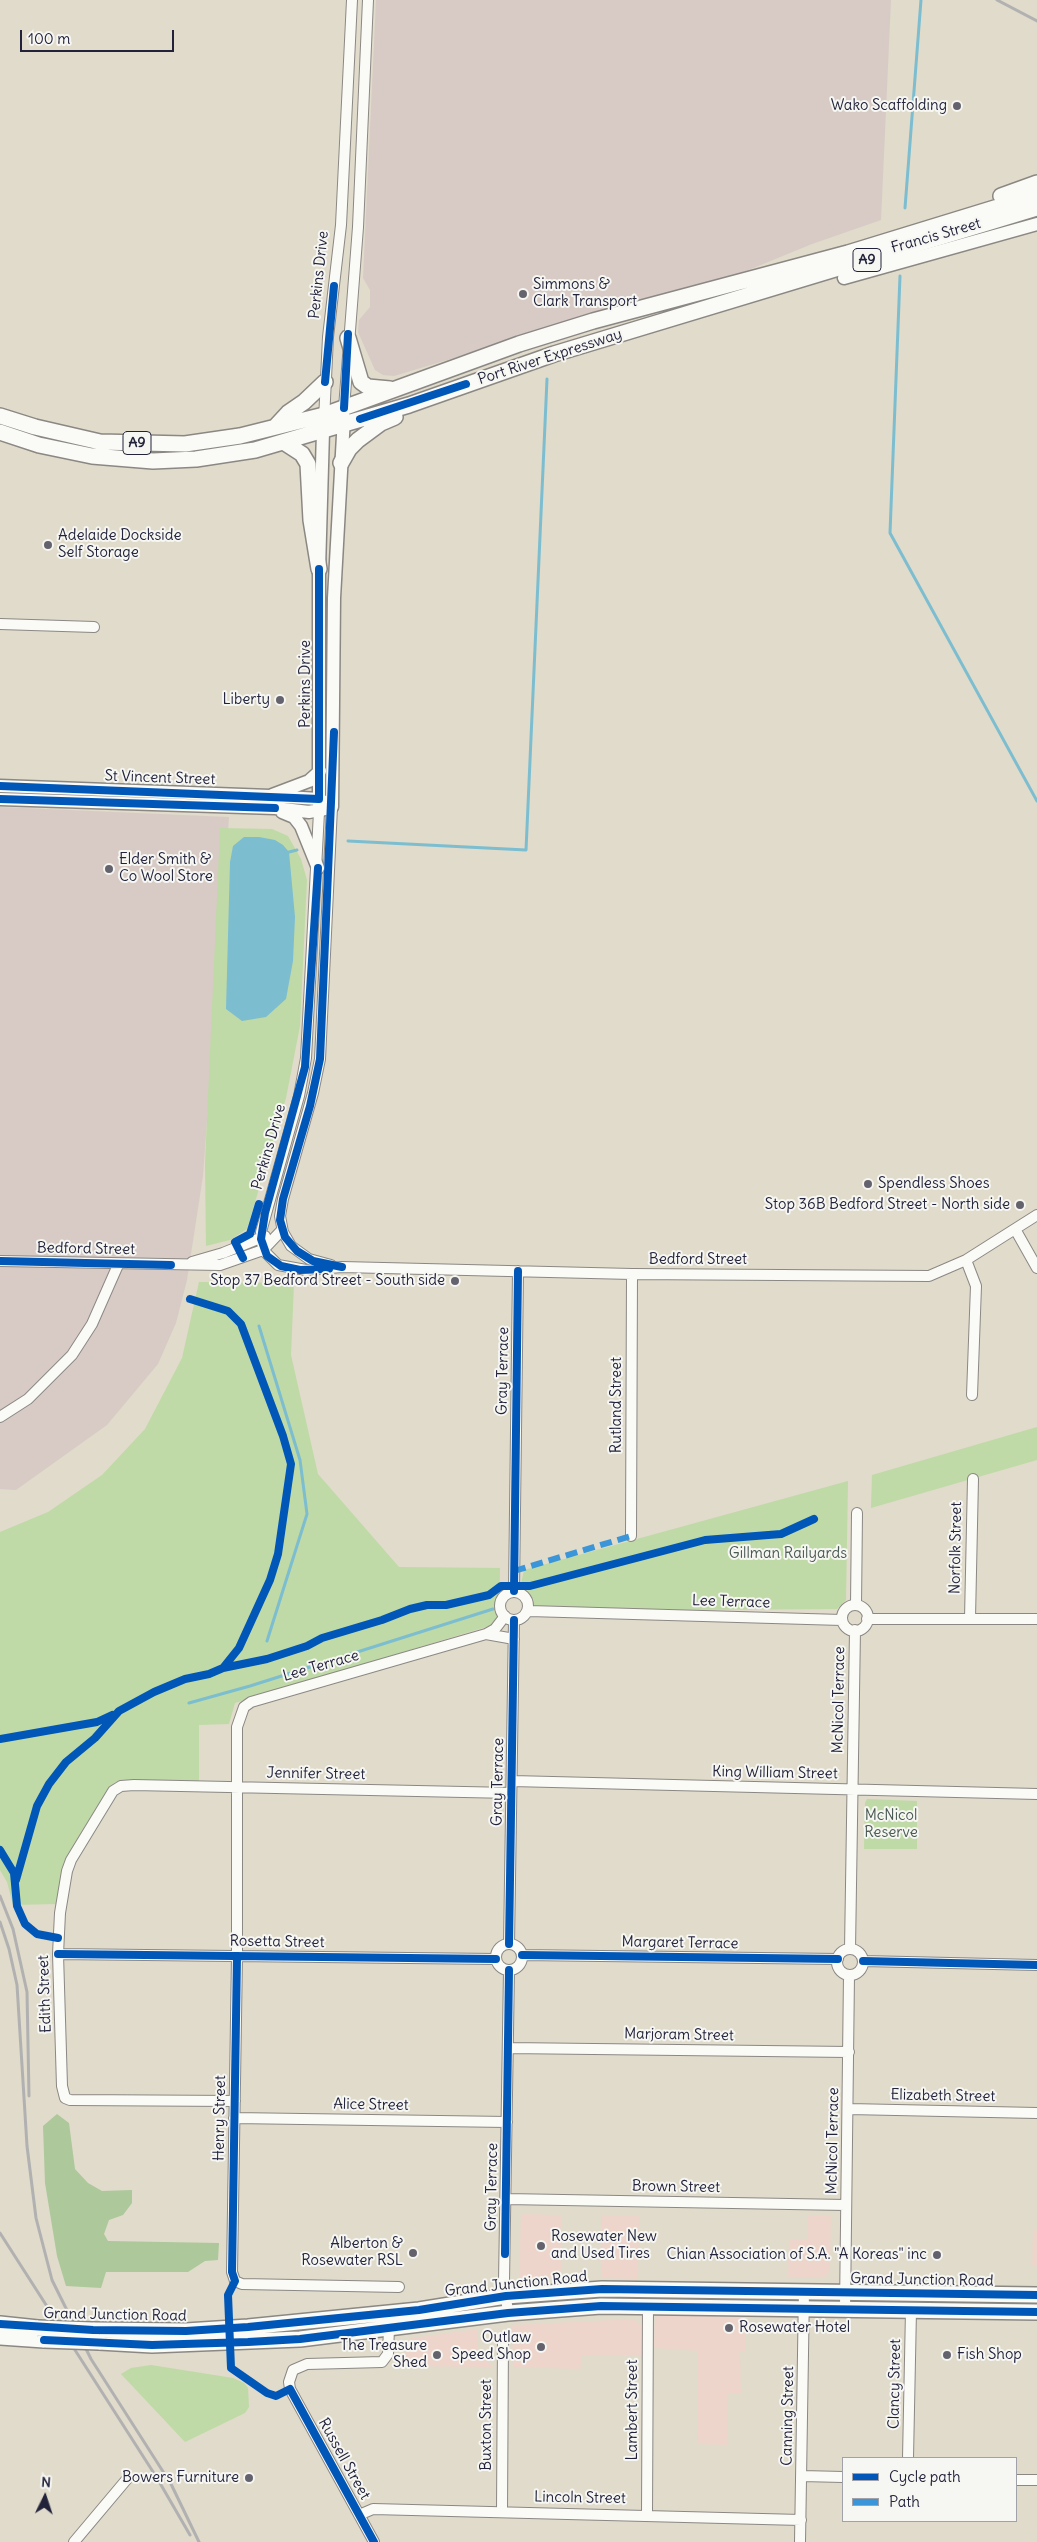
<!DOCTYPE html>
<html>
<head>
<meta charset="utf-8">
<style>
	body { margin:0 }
	#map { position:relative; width:1037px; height:2542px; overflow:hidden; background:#e0dbca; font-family:Delius,sans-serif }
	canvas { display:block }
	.legend { position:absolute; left:842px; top:2457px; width:175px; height:65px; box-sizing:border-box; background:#f6f6f2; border:1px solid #a1a1a9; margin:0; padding:6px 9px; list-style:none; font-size:15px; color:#22223b }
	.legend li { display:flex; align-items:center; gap:10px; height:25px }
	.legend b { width:25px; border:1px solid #a1a1a9 }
	.north { position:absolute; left:20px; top:2472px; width:50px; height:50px; -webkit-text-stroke:4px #f6f6f2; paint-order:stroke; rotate:4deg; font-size:14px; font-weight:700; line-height:20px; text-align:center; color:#22223b }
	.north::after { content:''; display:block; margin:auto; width:18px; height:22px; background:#22223b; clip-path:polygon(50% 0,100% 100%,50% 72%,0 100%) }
	.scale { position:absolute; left:20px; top:30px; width:154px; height:22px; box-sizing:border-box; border:2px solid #22223b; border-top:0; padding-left:6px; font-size:15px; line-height:18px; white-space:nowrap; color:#22223b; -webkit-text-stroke:4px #f6f6f2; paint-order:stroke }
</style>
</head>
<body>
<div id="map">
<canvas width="1037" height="2542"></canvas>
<ul class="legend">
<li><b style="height:6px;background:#0057b8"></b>Cycle path</li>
<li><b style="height:6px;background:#3b95d9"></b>Path</li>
</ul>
<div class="north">N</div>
<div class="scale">100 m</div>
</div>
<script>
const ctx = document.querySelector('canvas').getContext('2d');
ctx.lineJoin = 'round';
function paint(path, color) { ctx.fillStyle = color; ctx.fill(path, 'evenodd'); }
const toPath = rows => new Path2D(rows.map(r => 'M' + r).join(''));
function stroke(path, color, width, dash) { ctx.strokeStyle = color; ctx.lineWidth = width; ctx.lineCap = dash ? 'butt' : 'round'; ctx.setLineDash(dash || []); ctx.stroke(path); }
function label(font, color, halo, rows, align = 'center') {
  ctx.font = font + ' Delius,sans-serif'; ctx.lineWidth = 4; ctx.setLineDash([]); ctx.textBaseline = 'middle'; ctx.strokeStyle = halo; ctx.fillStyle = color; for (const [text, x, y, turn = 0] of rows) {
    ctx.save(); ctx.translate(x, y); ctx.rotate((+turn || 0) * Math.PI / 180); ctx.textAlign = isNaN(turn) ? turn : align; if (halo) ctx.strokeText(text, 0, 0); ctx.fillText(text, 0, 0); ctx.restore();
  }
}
const built = toPath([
	[521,2214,562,2215,561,2278,519,2277],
	[602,2215,639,2216,638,2279,601,2278],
	[807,2215,831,2215,830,2272,823,2278,788,2277,789,2239,807,2240],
	[1033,2230,1037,2230,1037,2266,1032,2266],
	[661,2313,745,2318,746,2351,740,2352,741,2393,727,2394,727,2445,698,2444,697,2351,654,2348,655,2319],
	[634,2319,642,2326,641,2355,582,2355,580,2369,513,2367,512,2325],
	[478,2329,478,2352,493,2367,406,2366,405,2348,412,2338]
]);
const industrial = toPath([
	[376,0,891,0,881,220,812,244,729,278,640,302,394,376,383,375,375,370,358,332,359,320,370,307,370,290,363,278],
	[0,807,229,817,203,1176,187,1280,176,1323,158,1364,107,1425,16,1490,0,1489]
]);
const green = toPath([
	[220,828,272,829,288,836,301,859,307,880,300,1026,286,1098,247,1229,230,1240,206,1246,205,1163],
	[199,1282,294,1283,291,1355,318,1474,399,1567,500,1568,499,1623,235,1703,229,1724,199,1725,199,1782,115,1782,67,1857,57,1904,13,1905,7,1882,0,1870,0,1532,48,1512,102,1475,145,1429,182,1358],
	[1037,1427,1037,1460,871,1508,872,1475],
	[848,1481,846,1600,837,1609,533,1611,520,1588,524,1570],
	[867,1799,917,1801,917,1849,864,1849,865,1803],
	[151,2365,233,2378,244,2383,248,2388,249,2407,245,2413,185,2442,121,2374,131,2368]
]);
const forest = toPath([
	[57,2114,69,2123,75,2169,88,2183,102,2191,132,2190,132,2203,123,2215,109,2220,104,2234,108,2241,219,2243,218,2260,205,2261,188,2272,106,2272,101,2288,66,2286,57,2256,45,2183,43,2126]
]);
const water = toPath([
	[244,837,259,837,275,840,283,845,289,852,295,917,293,961,286,999,266,1017,242,1021,226,1009,230,862,233,846]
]);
const stream = toPath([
	[905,208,921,0],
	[900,276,890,533,1037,801],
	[348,841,526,850,547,379],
	[289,852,297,850],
	[259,1326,300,1460,307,1514,267,1641],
	[189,1703,250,1686,493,1609]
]);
const minor = toPath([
	[344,408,358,227,368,0],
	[324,420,328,337,341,225,352,0],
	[0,624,94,627],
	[319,812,306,1058,299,1096,261,1232,263,1250,278,1265,306,1270,342,1267,632,1274,929,1276,966,1260,1037,1215],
	[1015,1229,1037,1268],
	[966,1260,976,1286,972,1395],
	[0,1261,220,1265,263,1250,282,1230],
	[192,1262,223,1253,265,1236],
	[331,1265,309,1259,291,1246,283,1232,280,1216,283,1199,313,1093,320,1059,332,807],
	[0,1417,28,1399,72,1355,92,1324,118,1265],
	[631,1536,632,1274],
	[514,1591,518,1271],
	'500 1606a14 14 0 1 1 28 0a14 14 0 1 1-28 0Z',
	[856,1605,857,1513],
	'842 1618a13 13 0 1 1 26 0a13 13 0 1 1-26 0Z',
	[529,1611,842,1620],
	[505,1616,495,1629,486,1634,514,1639],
	[970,1618,973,1479],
	[867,1619,1037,1619],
	[512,1781,1037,1794],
	'496 1957a13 13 0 1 1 26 0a13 13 0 1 1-26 0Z',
	[509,1944,514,1620],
	[850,1949,855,1630],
	'837 1962a13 13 0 1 1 26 0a13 13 0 1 1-26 0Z',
	[58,1954,496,1959],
	[522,1955,838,1959],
	[863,1961,1037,1965],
	[508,2048,849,2052],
	[235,2101,70,2100,65,2098,62,2086,58,1954,60,1913,67,1871,71,1860,113,1791,121,1786,134,1785,511,1793],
	[849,2109,1037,2113],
	[234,2118,507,2122],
	[506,2199,846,2205],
	[399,2287,242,2284,235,2281,232,2272,237,1956,237,1727,244,1707,251,1702,486,1634],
	[845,2308,849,1975],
	[508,2313,504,2281,509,1970],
	[908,2458,911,2310],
	[802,2476,843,2477],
	[1016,2480,1037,2480],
	[502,2512,503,2339],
	[359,2515,373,2509,801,2520],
	[647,2515,648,2305],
	[74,2542,127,2479],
	[374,2542,290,2389,289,2382,293,2370,307,2364,382,2362,388,2354,389,2328],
	[800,2542,804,2291]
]);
const major = toPath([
	[844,278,1037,224],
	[0,786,270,796,319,799,326,803],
	[272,795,309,781,320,771],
	[0,799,275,808,309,812,325,809],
	[332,807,334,598,344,417],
	[282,812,294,817,301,826,318,868],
	[319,812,319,569,323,431]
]);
const highway = toPath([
	[1001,196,1037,183],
	[348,338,361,382,368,387,390,389],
	[0,416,35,427,100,442,185,444,240,436,324,415,519,344,593,321,848,253,1037,195],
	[275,427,288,413,304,402,325,382],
	[0,432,39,445,92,456,153,461,196,459,255,450,409,405,554,354,1037,208],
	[285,443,302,454,308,464,311,520,319,569],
	[341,463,349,449,358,440,381,423,395,417],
	[0,2324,38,2328],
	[93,2330,186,2331,248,2327,419,2310,506,2296,602,2289,1037,2295],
	[0,2337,44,2340],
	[99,2342,152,2345,300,2339,508,2313,601,2306,1037,2312]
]);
const rail = toPath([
	[997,0,1037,21],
	[0,1896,13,1929,27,1992,29,2096],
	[0,1922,9,1949,17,1985,27,2146,36,2218,52,2280,91,2359,171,2484,199,2542],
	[0,2233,157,2478,190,2535]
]);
const highwayBridge = toPath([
	[38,2328,93,2330],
	[44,2340,99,2342]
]);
const quiet = toPath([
	[514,1571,631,1536]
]);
const cycleway = toPath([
	[325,382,334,286],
	[344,408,348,334],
	[360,419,466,384],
	[334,732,320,1059,310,1106,283,1199,280,1220,285,1237,297,1251,313,1261,342,1267],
	[0,786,319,799,319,569],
	[0,799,275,808],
	[318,868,305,1067,265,1213,261,1239,267,1256,281,1266,300,1270,329,1269],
	[243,1258,235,1242,250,1234,259,1204],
	[0,1261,171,1265],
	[190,1299,228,1311,241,1324,283,1436,291,1464,278,1554,270,1580,239,1648,223,1668],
	[514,1591,518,1271],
	[0,1739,97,1722,112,1715],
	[0,1850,14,1873,17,1906,25,1924,37,1934,58,1938],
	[16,1880,37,1806,49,1784,66,1762,95,1738,119,1711,154,1692,185,1679,209,1674,223,1668,267,1659,307,1646,322,1638,382,1620,410,1609,427,1605,446,1605,489,1595,501,1586,530,1586,705,1540,781,1534,814,1519],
	[509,1944,514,1620],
	[58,1954,496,1959],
	[522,1955,838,1959],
	[237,1956,232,2272,235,2281,228,2295,231,2368,267,2393,276,2396,290,2389,374,2542],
	[863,1961,1037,1965],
	[505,2254,509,1970],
	[0,2324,93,2330,186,2331,248,2327,419,2310,506,2296,602,2289,1037,2295],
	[44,2340,152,2345,248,2342,300,2339,508,2313,601,2306,1037,2312]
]);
const markers = [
	[957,106,5,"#64636d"],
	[523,294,5,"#64636d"],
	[48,545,5,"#64636d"],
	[280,700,5,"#64636d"],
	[109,869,5,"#64636d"],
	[868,1184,5,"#64636d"],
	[1020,1205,5,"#64636d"],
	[455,1281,5,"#64636d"],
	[541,2246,5,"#64636d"],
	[413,2253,5,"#64636d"],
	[937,2255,5,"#64636d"],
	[729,2328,5,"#64636d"],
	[541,2347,5,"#64636d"],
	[437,2355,5,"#64636d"],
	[947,2355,5,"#64636d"],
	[249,2478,5,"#64636d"]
];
const shields = [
	[867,260,28],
	[137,443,28]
];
const shieldNames = [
	["A9",867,260],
	["A9",137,443]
];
const poiNames = [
	["Wako Scaffolding",947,106],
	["Simmons &",533,285,"left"],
	["Clark Transport",533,302,"left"],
	["Adelaide Dockside",58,536,"left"],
	["Self Storage",58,553,"left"],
	["Liberty",270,700],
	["Elder Smith &",119,860,"left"],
	["Co Wool Store",119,877,"left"],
	["Spendless Shoes",878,1184,"left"],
	["Stop 36B Bedford Street - North side",1010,1205],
	["Stop 37 Bedford Street - South side",445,1281],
	["Rosewater New",551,2237,"left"],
	["and Used Tires",551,2254,"left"],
	["Alberton &",403,2244],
	["Rosewater RSL",403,2261],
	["Chian Association of S.A. \"A Koreas\" inc",927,2255],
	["Rosewater Hotel",739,2328,"left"],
	["Outlaw",531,2338],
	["Speed Shop",531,2355],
	["The Treasure",427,2346],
	["Shed",427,2363],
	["Fish Shop",957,2355,"left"],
	["Bowers Furniture",239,2478]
];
const streetNames = [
	["Francis Street",936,236,-16],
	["Perkins Drive",319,275,-84],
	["Port River Expressway",550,357,-18],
	["Perkins Drive",306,684,-90],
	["St Vincent Street",160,778,2],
	["Perkins Drive",269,1147,-74],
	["Bedford Street",86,1249,1],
	["Bedford Street",698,1260],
	["Gray Terrace",503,1371,-89],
	["Rutland Street",617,1405,-90],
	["Norfolk Street",956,1548,-89],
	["Lee Terrace",731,1602,2],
	["Lee Terrace",321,1666,-16],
	["McNicol Terrace",839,1700,-89],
	["King William Street",775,1773,1],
	["Jennifer Street",316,1774,1],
	["Gray Terrace",498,1782,-89],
	["Rosetta Street",277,1942,1],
	["Margaret Terrace",680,1943,1],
	["Edith Street",45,1994,-92],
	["Marjoram Street",679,2035,1],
	["Elizabeth Street",943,2096,1],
	["Alice Street",371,2105,1],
	["Henry Street",220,2118,-89],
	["McNicol Terrace",833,2141,-89],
	["Gray Terrace",492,2187,-89],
	["Brown Street",676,2187,1],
	["Grand Junction Road",922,2280,1],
	["Grand Junction Road",516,2284,-6],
	["Grand Junction Road",115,2315,1],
	["Clancy Street",895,2384,-89],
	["Lambert Street",633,2410,-90],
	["Canning Street",788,2416,-89],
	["Buxton Street",487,2425,-90],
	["Russell Street",344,2459,61],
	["Lincoln Street",580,2498,1]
];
const parkNames = [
	["Gillman Railyards",788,1554],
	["McNicol",891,1816],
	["Reserve",891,1833]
];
paint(built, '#edd5cb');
paint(industrial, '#d8cbc6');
paint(green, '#bfdaa6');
paint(forest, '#adc89b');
paint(water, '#7dbdd0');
stroke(stream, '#7dbdd0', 3);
stroke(minor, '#8b8884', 12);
stroke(major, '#8b8884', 15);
stroke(highway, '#8b8884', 18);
stroke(minor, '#fafaf7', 10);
stroke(major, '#fafaf7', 12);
stroke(highway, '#fafaf7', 15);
stroke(rail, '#b2b1b2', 3);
stroke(highwayBridge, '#8b8884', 18, []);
stroke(highwayBridge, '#fafaf7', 15);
stroke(quiet, '#3b95d9', 6, [12, 6]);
stroke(cycleway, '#0057b8', 8);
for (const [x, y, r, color] of markers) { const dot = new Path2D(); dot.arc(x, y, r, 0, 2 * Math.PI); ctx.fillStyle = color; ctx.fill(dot); stroke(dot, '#f6f6f2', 2); }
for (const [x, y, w] of shields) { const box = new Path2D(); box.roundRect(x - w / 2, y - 11.5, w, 23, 4); ctx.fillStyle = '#f6f6f2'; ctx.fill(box); stroke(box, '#22223b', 1); }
label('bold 14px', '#22223b', null, shieldNames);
label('15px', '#22223b', '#f6f6f2', poiNames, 'right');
label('15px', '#22223b', '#f6f6f2', streetNames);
label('15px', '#495952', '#f6f6f2', parkNames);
</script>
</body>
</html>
